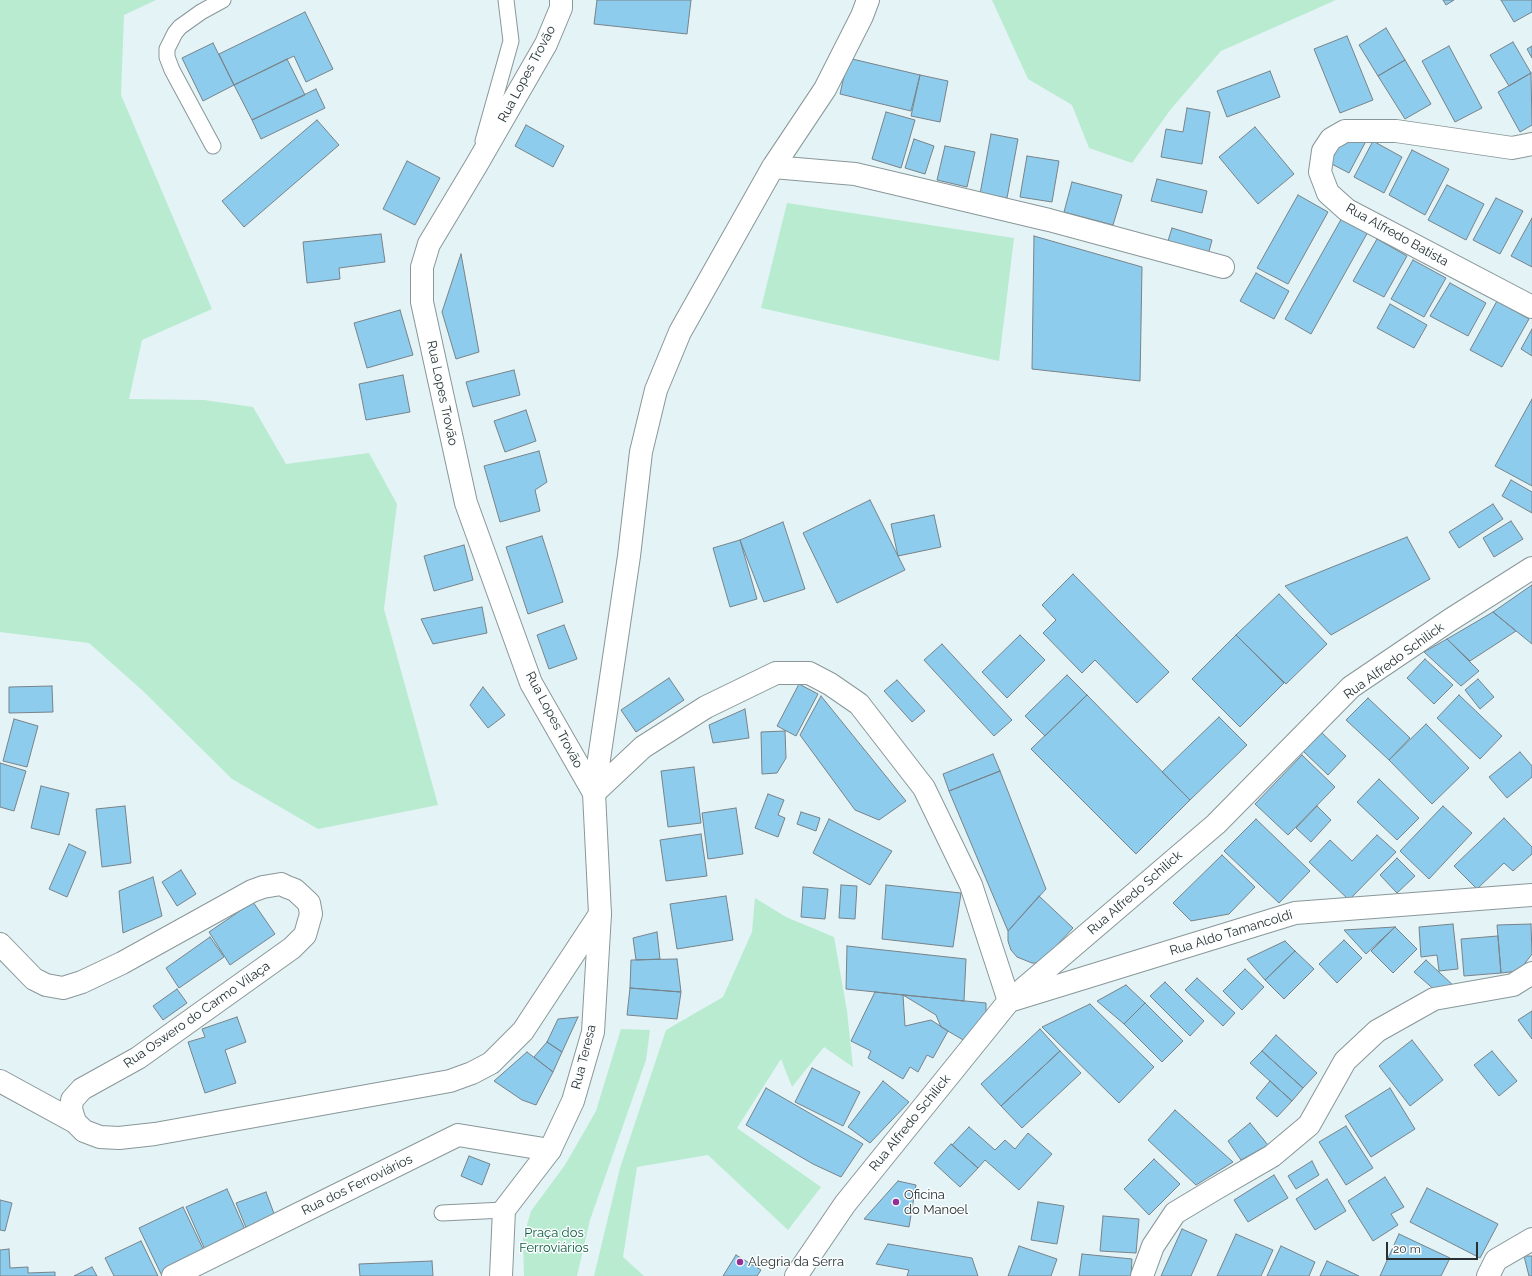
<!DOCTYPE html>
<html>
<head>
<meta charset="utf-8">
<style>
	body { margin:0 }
	#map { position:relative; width:1532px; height:1276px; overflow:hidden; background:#e4f3f6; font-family:Raleway,sans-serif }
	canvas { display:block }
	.scale { position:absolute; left:1386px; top:1242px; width:92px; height:18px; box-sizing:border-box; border:2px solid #2a3031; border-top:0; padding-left:5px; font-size:12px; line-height:14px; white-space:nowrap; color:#2a3031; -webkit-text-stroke:3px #fbfeff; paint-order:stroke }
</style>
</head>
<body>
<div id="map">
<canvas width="1532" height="1276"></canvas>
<div class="scale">20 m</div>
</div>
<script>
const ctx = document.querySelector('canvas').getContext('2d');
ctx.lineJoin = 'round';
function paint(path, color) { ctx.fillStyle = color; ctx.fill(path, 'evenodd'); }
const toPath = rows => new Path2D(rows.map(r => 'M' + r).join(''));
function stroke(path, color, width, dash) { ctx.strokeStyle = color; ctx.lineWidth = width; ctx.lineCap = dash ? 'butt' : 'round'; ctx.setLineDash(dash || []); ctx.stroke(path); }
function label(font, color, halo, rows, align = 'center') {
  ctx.font = font + ' Raleway,sans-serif'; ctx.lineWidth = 3; ctx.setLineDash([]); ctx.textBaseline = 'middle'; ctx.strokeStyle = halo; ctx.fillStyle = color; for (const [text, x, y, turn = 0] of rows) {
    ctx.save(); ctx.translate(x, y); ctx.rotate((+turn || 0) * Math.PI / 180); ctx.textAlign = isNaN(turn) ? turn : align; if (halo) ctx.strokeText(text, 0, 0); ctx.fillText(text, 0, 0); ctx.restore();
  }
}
const green = toPath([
	[0,0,156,0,124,15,121,95,212,309,142,340,129,399,204,400,253,407,286,464,369,453,397,504,384,609,438,805,318,829,232,779,143,691,89,643,0,632],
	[992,0,1336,0,1221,51,1171,109,1132,163,1089,148,1072,105,1028,79],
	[787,203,1014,238,999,361,761,308],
	[755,898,786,917,834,937,847,1011,853,1067,824,1047,792,1087,781,1059,737,1128,821,1187,788,1230,708,1155,637,1167,623,1257,644,1276,594,1276,620,1168,666,1030,723,997,752,932],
	[621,1029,650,1030,646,1060,590,1220,577,1276,524,1276,523,1239,531,1211,565,1165,596,1111]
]);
const building = toPath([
	[597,0,691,0,687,34,594,24,597,0],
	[1443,0,1454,0,1446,5,1443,0],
	[1501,0,1532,0,1532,12,1514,22,1501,0],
	[305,12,333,69,306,82,294,56,234,85,219,54,305,12],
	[1386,28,1405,60,1378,76,1359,45,1386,28],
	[1347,36,1373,100,1340,113,1314,49,1347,36],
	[1513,42,1531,73,1509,86,1490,55,1513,42],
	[213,43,234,85,203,101,182,58,213,43],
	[1449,46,1482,108,1455,122,1422,61,1449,46],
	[1532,46,1532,58,1527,49,1532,46],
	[848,58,920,75,911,111,840,94,848,58],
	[287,59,305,95,252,120,234,85,287,59],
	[1405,60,1431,104,1405,119,1378,76,1405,60],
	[1270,71,1280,97,1227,117,1217,91,1270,71],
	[1531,73,1532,125,1520,132,1498,92,1531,73],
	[920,75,948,81,940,122,911,116,920,75],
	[316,89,325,108,261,139,252,120,316,89],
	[1187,108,1210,112,1202,164,1161,157,1166,129,1183,132,1187,108],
	[886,112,915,120,901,168,872,159,886,112],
	[317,120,339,145,244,227,222,201,317,120],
	[526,125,564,146,553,167,515,146,526,125],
	[1255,127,1294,174,1258,204,1219,157,1255,127],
	[991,134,1018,139,1007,198,980,194,991,134],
	[1350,134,1365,143,1349,173,1326,161,1350,134],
	[914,139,934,146,925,174,905,168,914,139],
	[1373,141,1402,157,1384,193,1354,177,1373,141],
	[945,146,975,152,967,187,937,180,945,146],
	[1412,150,1449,169,1425,215,1389,195,1412,150],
	[1027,156,1059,161,1052,202,1020,197,1027,156],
	[407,161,440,178,415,225,383,209,407,161],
	[1157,179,1207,191,1202,213,1151,201,1157,179],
	[1072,182,1122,195,1113,225,1064,212,1072,182],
	[1447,185,1484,204,1466,240,1428,220,1447,185],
	[1298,195,1328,212,1288,284,1257,268,1298,195],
	[1496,198,1523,211,1500,254,1473,240,1496,198],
	[1343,216,1369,230,1311,334,1285,319,1343,216],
	[1532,218,1532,267,1511,256,1532,218],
	[1172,228,1212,240,1208,255,1167,244,1172,228],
	[381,234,385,262,339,268,340,279,307,283,303,242,381,234],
	[1034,236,1142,267,1140,381,1032,369,1034,236],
	[1377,239,1407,256,1384,297,1353,281,1377,239],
	[461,254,479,352,456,359,442,312,461,254],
	[1413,260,1446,278,1424,317,1391,299,1413,260],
	[1256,273,1289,291,1274,319,1240,301,1256,273],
	[1450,283,1486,303,1468,336,1430,316,1450,283],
	[1497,301,1529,319,1502,367,1470,350,1497,301],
	[1390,304,1427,325,1414,348,1377,328,1390,304],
	[400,310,413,355,367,368,354,323,400,310],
	[1532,329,1532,356,1521,349,1532,329],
	[514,370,520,395,473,407,466,382,514,370],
	[403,375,410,412,366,420,359,384,403,375],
	[1532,399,1532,486,1495,466,1532,399],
	[526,410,536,441,505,452,494,421,526,410],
	[539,451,547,482,535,490,540,511,500,522,484,466,539,451],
	[1511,480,1532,492,1532,513,1502,496,1511,480],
	[870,500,905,570,837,603,803,533,870,500],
	[1493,504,1503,519,1459,548,1449,532,1493,504],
	[934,515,941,547,898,556,891,524,934,515],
	[1511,521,1523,539,1494,557,1483,538,1511,521],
	[783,522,805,589,764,602,740,540,783,522],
	[542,536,563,602,528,614,506,547,542,536],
	[1407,537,1430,579,1331,635,1285,586,1407,537],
	[740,540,757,599,730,607,713,548,740,540],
	[464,545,473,580,434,591,424,556,464,545],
	[1073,574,1169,672,1137,703,1095,660,1082,673,1043,633,1056,620,1042,605,1073,574],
	[1532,585,1532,644,1493,612,1532,585],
	[1279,594,1327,644,1286,684,1236,635,1279,594],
	[482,607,487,633,433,644,421,619,482,607],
	[1493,612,1516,631,1470,661,1447,639,1493,612],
	[564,625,577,659,549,669,537,635,564,625],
	[1020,635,1045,660,1007,698,982,672,1020,635],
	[1236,635,1284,683,1240,727,1192,679,1236,635],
	[1447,639,1479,671,1461,686,1424,652,1447,639],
	[942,644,1012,720,994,736,924,660,942,644],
	[1425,659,1453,685,1434,704,1407,678,1425,659],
	[1067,675,1087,695,1045,736,1025,716,1067,675],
	[669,678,684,700,636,732,621,710,669,678],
	[1478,679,1494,697,1480,709,1465,690,1478,679],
	[897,680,925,711,912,722,884,691,897,680],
	[799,684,818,694,796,736,777,726,799,684],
	[52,686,53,712,9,713,9,687,52,686],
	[483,687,505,715,488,728,470,705,483,687],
	[1087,695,1190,800,1136,854,1031,749,1087,695],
	[1459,695,1502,736,1480,759,1437,718,1459,695],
	[821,696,906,801,879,820,855,810,800,735,821,696],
	[1368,698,1410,738,1389,760,1346,720,1368,698],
	[745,709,749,738,713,743,709,725,745,709],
	[1219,717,1247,745,1190,800,1162,772,1219,717],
	[14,719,38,726,27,767,3,761,14,719],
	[1426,724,1469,768,1432,804,1389,760,1426,724],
	[785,731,786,758,777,773,762,774,761,732,785,731],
	[1321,732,1346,756,1328,775,1303,751,1321,732],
	[1520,752,1532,766,1532,777,1507,798,1489,777,1520,752],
	[993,754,1000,771,949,791,943,774,993,754],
	[1302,755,1335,787,1288,835,1255,804,1302,755],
	[0,763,26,771,14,811,0,807,0,763],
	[694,767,701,823,668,827,661,771,694,767],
	[1000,771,1046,889,1008,931,949,791,1000,771],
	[1379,779,1419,818,1397,840,1357,802,1379,779],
	[41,786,69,793,59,835,31,828,41,786],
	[768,794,784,800,778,815,785,818,778,837,755,828,768,794],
	[125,806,131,863,102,867,96,809,125,806],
	[1317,806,1331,820,1311,842,1296,828,1317,806],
	[1443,806,1472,833,1429,879,1400,851,1443,806],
	[736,808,743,854,708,859,702,813,736,808],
	[801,812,820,818,816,831,797,824,801,812],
	[1504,818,1532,847,1532,854,1513,871,1504,863,1477,889,1454,866,1504,818],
	[829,819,892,851,870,885,813,853,829,819],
	[1256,819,1310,871,1279,903,1224,851,1256,819],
	[701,834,707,876,666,881,660,840,701,834],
	[1377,835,1396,852,1349,900,1309,862,1330,840,1352,861,1377,835],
	[69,844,86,852,67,897,49,889,69,844],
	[1222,855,1255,887,1229,914,1191,921,1173,903,1222,855],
	[1397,858,1415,876,1397,893,1380,875,1397,858],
	[181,870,196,894,177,906,162,882,181,870],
	[153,877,162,916,123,933,119,891,153,877],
	[841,885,857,886,855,919,839,918,841,885],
	[886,885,961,893,953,947,882,939,886,885],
	[803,887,828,889,825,919,801,917,803,887],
	[726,896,733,940,677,949,670,904,726,896],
	[1039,896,1073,928,1040,963,1032,963,1017,957,1011,950,1008,941,1008,931,1039,896],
	[253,902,275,934,230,965,209,932,253,902],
	[1453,924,1458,969,1439,971,1437,955,1421,957,1419,927,1453,924],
	[1531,924,1532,954,1519,971,1501,973,1497,925,1531,924],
	[1395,927,1366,954,1344,930,1395,927],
	[1395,927,1417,949,1393,973,1371,951,1395,927],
	[657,932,660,959,636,960,633,938,657,932],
	[1498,936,1501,973,1464,976,1461,939,1498,936],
	[210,937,224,957,179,988,166,968,210,937],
	[1344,940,1362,958,1337,983,1319,964,1344,940],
	[1285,941,1295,951,1265,980,1247,959,1285,941],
	[847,946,966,959,964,1001,846,989,847,946],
	[1295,951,1314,969,1284,999,1265,980,1295,951],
	[677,959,681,992,630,988,631,960,677,959],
	[1426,960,1455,987,1436,991,1414,972,1426,960],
	[1245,969,1264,987,1242,1010,1223,991,1245,969],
	[1197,978,1235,1013,1223,1026,1185,990,1197,978],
	[1165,982,1204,1021,1190,1036,1150,996,1165,982],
	[1126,985,1145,1003,1124,1024,1097,1001,1126,985],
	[630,988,681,992,677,1019,627,1015,630,988],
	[177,989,187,1003,163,1020,153,1006,177,989],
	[875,992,903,995,905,1026,931,1020,948,1031,933,1058,927,1055,918,1072,910,1067,903,1079,868,1058,871,1051,851,1041,875,992],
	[903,995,986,1003,986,1016,965,1041,941,1027,936,1015,903,995],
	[1145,1003,1183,1041,1162,1062,1124,1024,1145,1003],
	[1090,1004,1154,1067,1119,1103,1042,1027,1090,1004],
	[1532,1011,1532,1039,1518,1020,1532,1011],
	[237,1017,246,1042,225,1050,236,1083,205,1093,188,1042,205,1037,202,1029,237,1017],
	[578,1017,562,1052,547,1042,558,1019,578,1017],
	[1040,1029,1060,1051,1001,1106,981,1084,1040,1029],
	[1276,1035,1317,1073,1303,1088,1262,1051,1276,1035],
	[1412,1040,1443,1080,1410,1106,1379,1066,1412,1040],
	[547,1042,562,1052,553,1072,534,1057,547,1042],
	[1060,1051,1081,1073,1022,1128,1001,1106,1060,1051],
	[1262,1051,1303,1088,1292,1101,1250,1063,1262,1051],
	[1492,1051,1517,1081,1499,1096,1474,1065,1492,1051],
	[527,1052,553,1072,536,1105,522,1100,494,1081,527,1052],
	[812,1068,860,1092,843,1126,795,1102,812,1068],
	[883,1081,909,1102,870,1143,848,1127,883,1081],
	[1270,1081,1292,1101,1277,1117,1256,1098,1270,1081],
	[766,1088,863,1144,841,1177,813,1164,746,1125,766,1088],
	[1390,1088,1415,1129,1371,1157,1345,1116,1390,1088],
	[1175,1110,1233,1162,1196,1185,1148,1140,1175,1110],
	[1250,1123,1268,1145,1241,1160,1228,1141,1250,1123],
	[1346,1126,1373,1168,1346,1185,1319,1142,1346,1126],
	[969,1127,995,1150,1005,1140,1015,1149,1028,1133,1052,1154,1019,1190,985,1160,978,1168,952,1145,969,1127],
	[951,1144,978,1168,960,1187,934,1163,951,1144],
	[469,1156,490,1164,482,1185,461,1176,469,1156],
	[1154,1159,1180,1184,1149,1215,1124,1189,1154,1159],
	[1312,1161,1319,1175,1296,1189,1288,1176,1312,1161],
	[1274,1175,1288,1198,1248,1222,1234,1200,1274,1175],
	[1385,1177,1404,1207,1391,1214,1398,1225,1373,1241,1348,1201,1385,1177],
	[1327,1179,1346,1211,1315,1230,1296,1199,1327,1179],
	[898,1181,916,1185,909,1227,864,1219,898,1181],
	[1427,1188,1498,1224,1480,1258,1410,1222,1427,1188],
	[227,1189,247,1234,206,1252,186,1207,227,1189],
	[266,1192,276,1219,247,1230,236,1203,266,1192],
	[0,1200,12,1203,5,1231,0,1230,0,1200],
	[1038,1202,1064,1206,1057,1244,1031,1240,1038,1202],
	[183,1207,206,1255,162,1276,139,1228,183,1207],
	[1103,1216,1139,1219,1136,1253,1100,1251,1103,1216],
	[1182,1229,1207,1240,1191,1276,1161,1276,1182,1229],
	[1236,1234,1273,1250,1261,1276,1217,1276,1236,1234],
	[1399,1234,1450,1258,1441,1276,1380,1276,1399,1234],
	[141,1241,158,1276,114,1276,105,1258,141,1241],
	[888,1244,972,1258,978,1276,907,1276,909,1270,876,1264,888,1244],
	[1019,1246,1057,1259,1051,1276,1008,1276,1019,1246],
	[1281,1246,1315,1262,1309,1276,1267,1276,1281,1246],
	[9,1249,10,1268,28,1267,28,1273,55,1272,55,1276,0,1276,0,1250,9,1249],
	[1082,1254,1132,1259,1131,1276,1079,1276,1082,1254],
	[736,1255,761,1270,757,1276,723,1276,736,1255],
	[1524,1256,1532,1256,1532,1276,1529,1276,1524,1256],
	[432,1261,433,1276,360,1276,359,1264,432,1261],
	[1327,1261,1359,1276,1320,1276,1327,1261],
	[92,1267,97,1276,74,1276,92,1267]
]);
const service = toPath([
	[483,141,511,41,506,0],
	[213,146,172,70,167,57,167,49,175,33,180,27,201,12,223,0],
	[442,1213,504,1210]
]);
const minor = toPath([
	[1532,144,1512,148,1396,131,1345,131,1331,139,1323,151,1320,172,1328,193,1347,210,1532,307],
	[773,167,855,174,1049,220,1223,267],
	[594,793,643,747,706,707,776,673,809,673,830,684,859,704,924,788,971,885,1009,1001,1295,913,1532,895],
	[594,793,629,556,641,452,656,390,680,332,773,167,825,89,862,16,868,0],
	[0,944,34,979,46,985,63,988,82,982,122,963,252,891,263,887,281,884,287,887,295,890,309,903,311,914,305,935,292,948,138,1058,82,1089,72,1100,71,1109,75,1122,84,1131,100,1137,119,1138,155,1134,450,1081,472,1073,491,1063,523,1031,600,914],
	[0,1081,75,1122],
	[173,1276,458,1135,550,1150],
	[1142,1276,1153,1246,1175,1213,1215,1189,1272,1156,1309,1125,1345,1061,1377,1031,1434,999,1513,985,1532,973],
	[1488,1276,1496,1260,1532,1239]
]);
const tertiary = toPath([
	[796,1276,845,1204,1009,1001,1216,824,1351,687,1450,620,1532,568]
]);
const secondary = toPath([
	[501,1276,504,1210,550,1150,573,1101,593,1032,600,914,594,793,531,683,466,503,422,302,422,267,429,244,477,164,546,44,561,8,561,0]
]);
const markers = [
	[896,1202,4,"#932f96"],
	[740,1262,4,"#932f96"]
];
const streetNames = [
	["Rua Lopes Trovão",527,74,-62],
	["Rua Alfredo Batista",1397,235,29],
	["Rua Lopes Trovão",442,393,78],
	["Rua Alfredo Schilick",1394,661,-36],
	["Rua Lopes Trovão",554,720,62],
	["Rua Alfredo Schilick",1135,893,-41],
	["Rua Aldo Tamancoldi",1231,933,-17],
	["Rua Oswero do Carmo Vilaça",197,1015,-35],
	["Rua Teresa",584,1057,-76],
	["Rua Alfredo Schilick",910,1123,-51],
	["Rua dos Ferroviários",357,1185,-26]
];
const poiNames = [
	["Oficina",904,1195],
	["do Manoel",904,1210],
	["Alegria da Serra",748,1262]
];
const parkNames = [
	["Praça dos",554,1233],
	["Ferroviários",554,1248]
];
paint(green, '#b9ebd0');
paint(building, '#8ecced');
stroke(building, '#778389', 1);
stroke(service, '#899799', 17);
stroke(minor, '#899799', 24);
stroke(tertiary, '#899799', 24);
stroke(secondary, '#899799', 24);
stroke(service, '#fff', 15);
stroke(minor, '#fff', 22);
stroke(tertiary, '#fff', 22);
stroke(secondary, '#fff', 22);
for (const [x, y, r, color] of markers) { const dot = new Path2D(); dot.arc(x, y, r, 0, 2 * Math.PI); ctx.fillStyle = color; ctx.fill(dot); stroke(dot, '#fbfeff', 1.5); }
label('13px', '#2a3031', '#fbfeff', streetNames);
label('13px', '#2a3031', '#fbfeff', poiNames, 'left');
label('13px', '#115c3f', '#fbfeff', parkNames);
</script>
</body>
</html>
